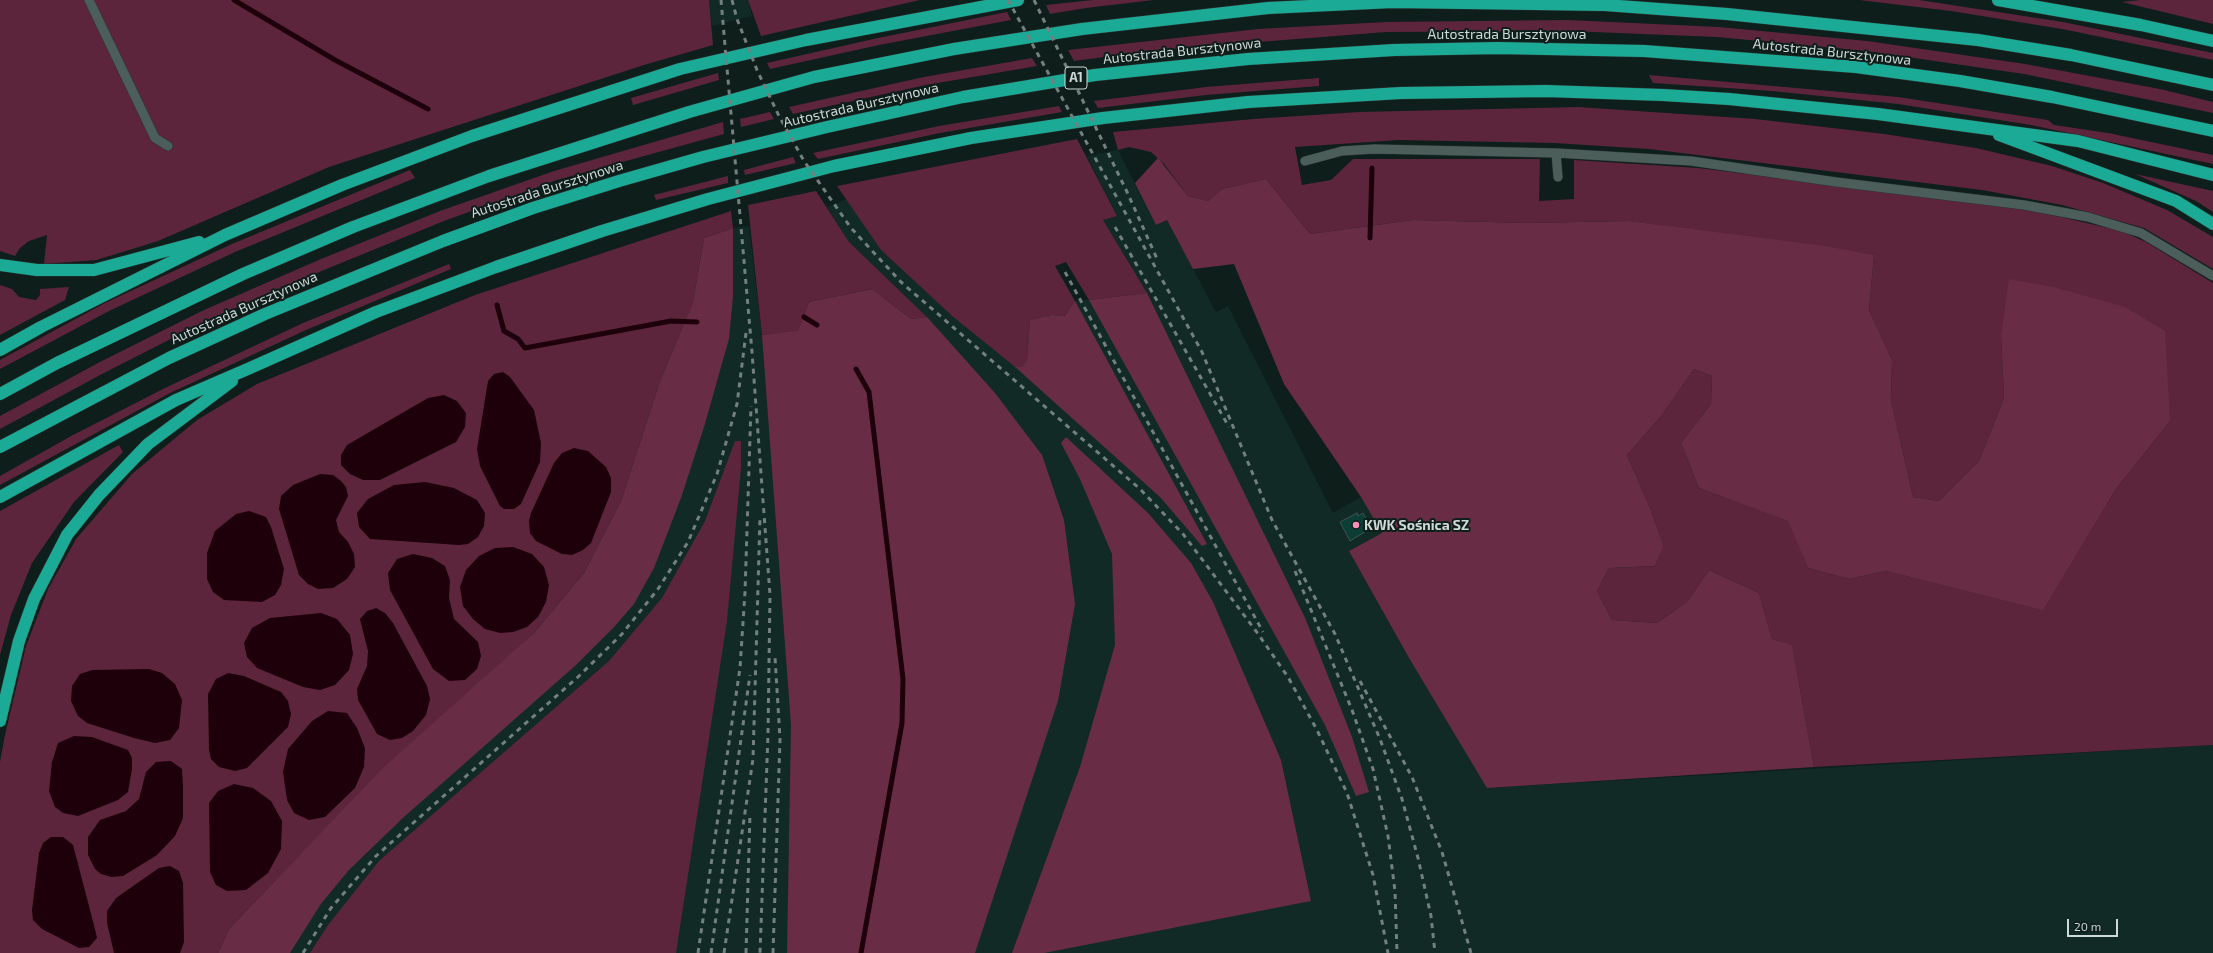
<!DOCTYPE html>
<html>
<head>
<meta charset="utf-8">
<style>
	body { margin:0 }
	#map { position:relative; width:2213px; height:953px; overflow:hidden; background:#0e1e1b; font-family:"Exo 2",sans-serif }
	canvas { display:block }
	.scale { position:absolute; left:2067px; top:919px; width:51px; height:18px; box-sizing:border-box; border:2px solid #ced8d5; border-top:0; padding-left:5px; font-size:12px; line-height:14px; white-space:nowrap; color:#ced8d5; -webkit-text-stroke:3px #0e1e1b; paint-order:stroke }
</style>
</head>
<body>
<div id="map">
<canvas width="2213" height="953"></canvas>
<div class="scale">20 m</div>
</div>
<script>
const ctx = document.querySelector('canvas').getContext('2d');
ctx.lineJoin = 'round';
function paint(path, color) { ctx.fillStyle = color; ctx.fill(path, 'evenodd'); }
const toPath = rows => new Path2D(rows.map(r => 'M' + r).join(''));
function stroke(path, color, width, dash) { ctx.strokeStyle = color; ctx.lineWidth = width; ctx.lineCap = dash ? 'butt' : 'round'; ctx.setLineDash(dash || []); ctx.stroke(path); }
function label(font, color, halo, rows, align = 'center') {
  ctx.font = font + ' "Exo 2",sans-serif'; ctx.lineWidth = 4; ctx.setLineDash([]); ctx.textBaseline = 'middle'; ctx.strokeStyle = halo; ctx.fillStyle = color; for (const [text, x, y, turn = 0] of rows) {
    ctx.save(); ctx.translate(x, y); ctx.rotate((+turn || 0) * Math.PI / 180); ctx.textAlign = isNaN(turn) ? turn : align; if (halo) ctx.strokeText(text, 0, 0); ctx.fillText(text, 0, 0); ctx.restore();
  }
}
const built = toPath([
	[709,0,748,0,752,16,712,26],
	[1118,150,1156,225,1167,220,1216,312,1228,306,1333,513,1361,497,1382,533,1349,551,1409,658,1488,788,2213,745,2213,953,290,953,321,904,349,870,404,817,705,424,729,339,733,297,733,228,749,226,762,335,927,317,849,242,827,207,847,199,881,250,951,315,1147,293,1103,220,1117,216,1087,156]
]);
const green = toPath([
	[0,0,709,0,713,45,644,65,329,167,158,241,126,251,96,260,44,264,47,235,29,241,20,248,15,256,0,251],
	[748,0,920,0,761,36],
	[1093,0,1154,0,1086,8,1050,14,1046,5],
	[1859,0,1919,0,2063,22,2213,53,2213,60,2062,29,1951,11],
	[2140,0,2213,0,2213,24,2122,2],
	[1007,12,1011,20,879,45,770,69,767,63,878,38],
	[1568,20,1719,27,1867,41,2025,64,2160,89,2213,102,2213,113,2024,74,1866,51,1717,37,1568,31,1386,32,1157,50,1074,61,1068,50,1258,29,1386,22],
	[1032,58,1037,66,926,85,793,114,789,107,924,77],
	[718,73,719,80,633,105,631,98],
	[1649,75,1898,97,2048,120,2054,125,2108,133,2213,155,2213,164,2031,125,1898,104,1772,91,1653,83],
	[1319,78,1319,86,1206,95,1098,108,1094,101,1206,87],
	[1059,106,1062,112,940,133,818,159,813,153,939,126],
	[1578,107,1755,119,1884,134,1976,148,2052,166,2103,183,2167,210,2213,237,2213,269,2144,228,2062,205,1982,190,1649,149,1555,143,1399,140,1295,147,1302,185,1331,180,1353,159,1540,159,1539,201,1574,199,1574,160,1698,168,2022,208,2121,231,2146,242,2213,283,2213,745,1814,767,1792,646,1772,639,1759,593,1709,570,1687,602,1657,623,1612,620,1597,591,1609,568,1655,566,1664,546,1650,508,1627,455,1662,415,1694,369,1712,376,1711,404,1681,443,1699,488,1789,521,1808,568,1849,579,1886,571,2043,609,2116,489,2170,421,2001,336,2004,398,1979,461,1939,501,1913,497,1891,400,1892,360,1869,310,1874,255,1629,221,1526,223,1413,220,1310,234,1266,179,1222,189,1208,201,1188,196,1164,164,1151,152,1129,147,1118,150,1113,132,1253,119,1359,112],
	[770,112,774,119,741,127,740,119],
	[723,122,724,134,557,180,444,221,324,270,208,320,102,374,0,429,0,416,98,363,204,310,321,259,440,211,554,171],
	[1077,139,1117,216,1103,220,1147,293,1089,300,1066,262,1055,266,1075,301,1065,316,1052,315,1030,320,1027,360,1022,367,1014,366,951,315,881,250,837,186],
	[793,157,796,163,745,175,744,170],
	[410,170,415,178,235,252,109,311,0,369,0,360,105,303,232,244],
	[2135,174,2213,191,2213,212,2196,201],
	[728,176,728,183,656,200,654,195],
	[816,191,849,242,927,317,911,319,872,289,809,302,798,332,762,335,748,205],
	[731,211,733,228,704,238,693,302,660,381,621,501,584,573,535,632,299,856,229,929,218,953,0,953,0,762,5,735,26,646,48,589,76,539,132,474,197,420,257,384,475,295],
	[449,264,451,269,306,330,170,393,0,485,0,476,73,435,167,387,303,323],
	[0,285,12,289,19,297,36,300,40,295,40,289,69,287,65,300,0,335],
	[735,441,741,441,741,468,727,621,676,953,310,953,328,925,379,861,609,661,662,598,705,521],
	[119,445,123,452,74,502,32,563,11,615,0,655,0,511]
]);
const forest = toPath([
	[1158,158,1188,196,1208,201,1222,189,1266,179,1310,234,1413,220,1526,223,1629,221,1825,246,1874,255,1869,310,1892,360,1891,400,1913,497,1939,501,1979,461,2004,398,2001,336,2009,279,2053,287,2125,307,2165,331,2170,421,2116,489,2043,610,1886,571,1849,579,1808,568,1788,521,1699,488,1681,443,1711,404,1712,376,1694,369,1662,415,1627,455,1650,508,1664,546,1655,566,1609,568,1597,591,1612,620,1657,623,1687,602,1709,570,1759,593,1772,639,1792,645,1814,767,1487,788,1409,658,1349,551,1382,533,1361,497,1284,384,1234,264,1193,269,1167,220,1156,225,1135,183],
	[733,228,733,297,729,339,705,424,681,498,654,568,634,604,615,626,576,665,404,817,349,870,321,904,290,953,218,953,229,929,383,768,535,632,584,573,621,501,660,381,693,302,704,238],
	[872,289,911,319,927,317,995,393,1042,455,1064,520,1075,604,1058,701,975,953,787,953,791,725,762,335,798,331,809,302],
	[1147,293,1306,620,1352,737,1369,792,1356,796,1325,725,1089,300],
	[1075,301,1207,544,1202,546,1160,497,1014,366,1022,367,1027,360,1030,320,1052,315,1065,316],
	[1066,437,1148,513,1191,563,1213,602,1281,760,1311,901,1044,953,1012,953,1080,767,1115,645,1112,554,1080,479,1061,443]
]);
const water = toPath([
	[503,372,510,377,534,410,541,443,540,462,521,504,514,509,504,509,500,506,480,466,477,449,488,381,494,374],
	[444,395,457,401,466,413,465,427,456,442,380,480,363,480,350,474,341,465,341,455,347,445,428,398],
	[574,448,588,451,606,467,611,478,611,492,591,543,583,550,572,555,562,554,536,541,530,533,529,521,531,513,554,463,562,453],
	[320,474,333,475,341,481,346,487,348,496,336,520,339,532,348,542,354,554,355,567,347,579,333,588,318,589,308,584,299,575,279,509,281,496,293,485],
	[425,482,454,488,477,500,485,513,484,526,478,537,468,544,459,545,370,539,359,527,357,513,368,499,394,485],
	[249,511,266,517,271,527,284,569,281,585,275,595,262,602,224,600,213,592,207,579,207,553,215,531,236,514],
	[513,547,532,554,544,567,549,585,546,602,538,617,527,627,513,632,500,633,485,629,473,619,463,606,460,587,466,570,479,556,495,548],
	[413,554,432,558,445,566,450,580,449,598,454,619,478,642,481,656,477,669,465,680,449,681,433,669,390,590,388,573,397,559],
	[376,608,385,613,393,623,427,686,430,699,426,715,413,731,402,738,390,740,377,734,358,700,357,689,367,666,368,651,360,619,367,611],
	[321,613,337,619,350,635,353,654,349,670,335,685,320,690,303,687,257,668,247,657,244,643,252,628,270,618],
	[149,669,162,673,175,684,182,700,179,728,170,740,155,743,134,738,87,723,78,716,71,701,72,686,80,674,92,670],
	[228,673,244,676,281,692,288,701,291,714,288,727,247,768,235,771,219,767,211,759,209,750,208,694,216,679],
	[328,711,347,713,357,728,365,748,364,767,355,788,325,817,309,820,294,813,287,800,283,772,288,749,312,721],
	[74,736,92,737,128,750,132,758,132,769,128,792,118,800,78,816,63,813,55,807,49,791,52,762,58,743],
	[171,761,182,769,183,787,183,818,175,836,157,855,123,876,111,877,101,874,95,869,88,855,88,837,100,820,126,811,139,799,146,772,156,762],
	[234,784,253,788,271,801,282,821,281,849,268,873,246,890,227,891,216,885,210,872,209,803,218,791],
	[51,837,63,837,73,845,95,929,97,938,89,947,79,948,42,929,33,920,32,910,39,853,43,843],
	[170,866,179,871,183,883,184,942,180,953,114,953,107,923,107,911,116,898,159,868]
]);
const stream = toPath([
	[234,0,335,60,428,109],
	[1370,238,1372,168],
	[497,305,504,331,518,339,525,348,671,321,697,322],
	[804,317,817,325],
	[856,369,869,392,903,679,902,723,861,953]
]);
const building = toPath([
	[1357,513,1358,516,1363,513,1371,528,1350,541,1340,522,1357,513]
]);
const service = toPath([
	[89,0,155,138,168,146],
	[1556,153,1558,177],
	[1305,161,1342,151,1374,149,1556,153,1691,161,1836,182,2024,205,2088,217,2141,233,2213,276]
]);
const motorway = toPath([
	[1998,0,2141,25,2213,41],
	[1999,135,2176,201,2213,224],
	[0,265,37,270,94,270,199,242],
	[0,350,41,327,225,235,342,185,472,136,680,69,806,40,1018,0],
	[0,394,57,363,243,274,353,227,489,176,689,112,814,77,954,49,1082,29,1268,8,1393,2,1605,5,1727,14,1978,40,2071,55,2213,85],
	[0,447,169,358,265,314,443,241,533,208,619,181,703,157,827,127,963,97,1095,75,1248,59,1394,50,1498,48,1644,51,1856,67,1960,81,2052,97,2213,131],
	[0,497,176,400,250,368,376,312,496,267,602,231,708,199,834,166,971,138,1103,118,1248,102,1401,93,1546,91,1663,95,1729,99,1878,114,2078,141,2213,175],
	[0,721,19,641,34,599,67,535,99,495,148,444,232,381]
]);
const rail = toPath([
	[721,0,752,352,770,595,768,734,760,953],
	[732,0,737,19,757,70,779,116,804,161,851,228,901,282,1140,489,1183,534,1256,631,1288,677,1317,730,1347,793,1373,875,1388,953],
	[1008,0,1202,352,1272,520,1335,634,1380,739,1402,799,1418,858,1431,916,1435,953],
	[1034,0,1128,194,1158,261],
	[1115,227,1229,427],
	[1065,272,1263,632],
	[1295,571,1352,710,1373,769,1388,836,1395,891,1397,953],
	[1360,681,1412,777,1442,852,1471,953],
	[303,953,331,908,376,856,579,676,622,634,658,589,688,542,717,474,737,404,746,333],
	[698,953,740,668,745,592,751,406],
	[711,953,750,675],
	[724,953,753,759,760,518],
	[746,953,750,813],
	[773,953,780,739,775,657]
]);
const markers = [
	[1356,525,4,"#ff8eb9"]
];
const shields = [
	[1076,78,22]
];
const shieldNames = [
	["A1",1076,78]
];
const streetNames = [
	["Autostrada Bursztynowa",1507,34],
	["Autostrada Bursztynowa",1182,51,-6],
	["Autostrada Bursztynowa",1832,52,6],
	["Autostrada Bursztynowa",861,105,-13],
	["Autostrada Bursztynowa",547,189,-18],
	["Autostrada Bursztynowa",244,308,-24]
];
const poiNames = [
	["KWK Sośnica SZ",1364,525]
];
paint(built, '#112a26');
paint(green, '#5c253c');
paint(forest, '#682d45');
paint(water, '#1d000a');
stroke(stream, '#1d000a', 5);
paint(building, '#0c3e36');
stroke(building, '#3f514d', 1);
stroke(service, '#2d3634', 10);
stroke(motorway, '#2d3634', 13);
stroke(service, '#4c5e5a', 9);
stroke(motorway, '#1baa96', 12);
stroke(rail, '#73807d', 3, [5, 5]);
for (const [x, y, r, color] of markers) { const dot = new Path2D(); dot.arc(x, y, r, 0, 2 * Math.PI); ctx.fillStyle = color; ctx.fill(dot); stroke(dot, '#0e1e1b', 1.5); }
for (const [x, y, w] of shields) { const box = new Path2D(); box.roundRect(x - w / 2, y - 11, w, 22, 3); ctx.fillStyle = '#0e1e1b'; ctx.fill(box); stroke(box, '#ced8d5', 1); }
label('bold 13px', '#ced8d5', null, shieldNames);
label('14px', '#ced8d5', '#0e1e1b', streetNames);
label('bold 14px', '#ced8d5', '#0e1e1b', poiNames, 'left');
</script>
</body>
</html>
